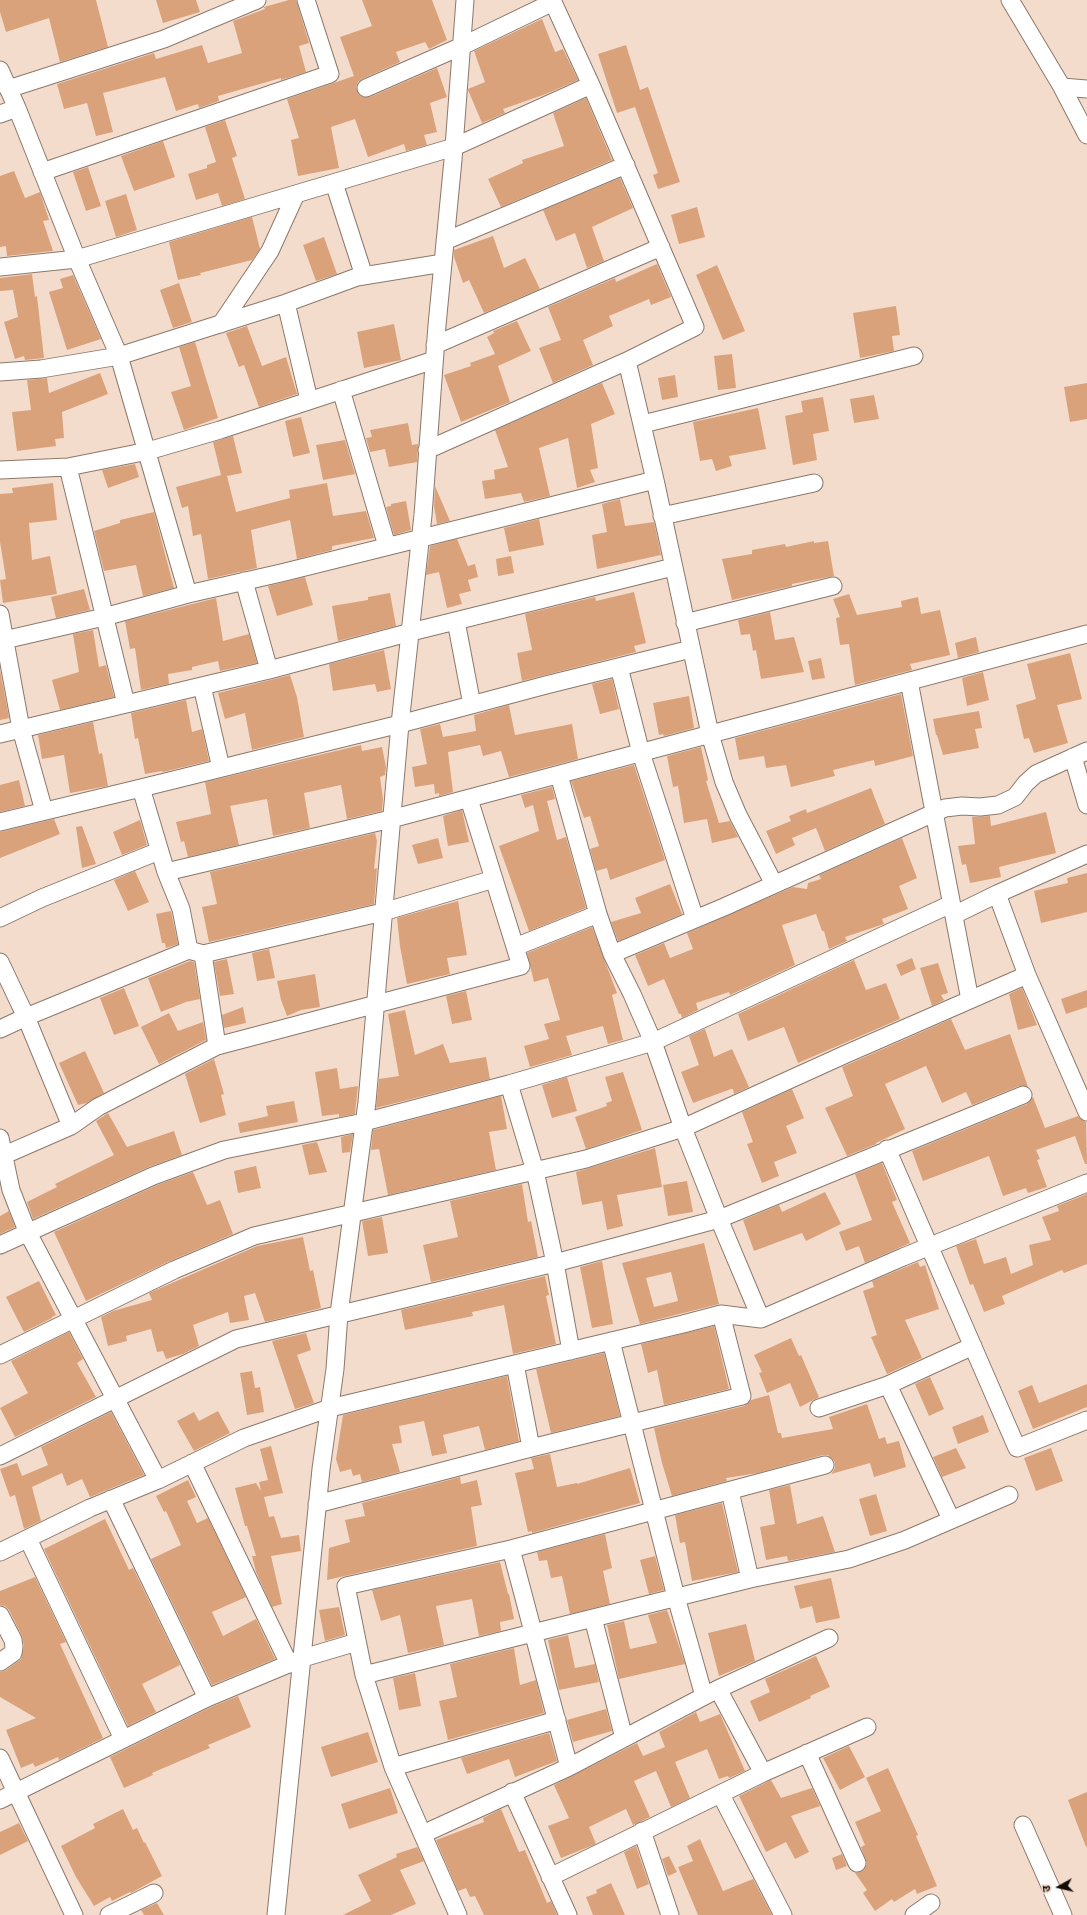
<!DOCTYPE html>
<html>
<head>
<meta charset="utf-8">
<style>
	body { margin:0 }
	#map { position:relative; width:1087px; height:1915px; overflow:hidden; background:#f4dccd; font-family:"Fira Sans","Noto Sans Devanagari",sans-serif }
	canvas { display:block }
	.north { position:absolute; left:1039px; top:1867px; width:40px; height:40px; -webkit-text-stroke:3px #f4dccd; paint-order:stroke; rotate:262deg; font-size:11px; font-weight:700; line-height:16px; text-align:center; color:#140c07 }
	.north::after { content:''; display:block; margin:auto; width:14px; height:18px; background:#140c07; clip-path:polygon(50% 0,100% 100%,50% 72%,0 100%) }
</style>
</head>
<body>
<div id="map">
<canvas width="1087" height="1915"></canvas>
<div class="north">उ</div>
</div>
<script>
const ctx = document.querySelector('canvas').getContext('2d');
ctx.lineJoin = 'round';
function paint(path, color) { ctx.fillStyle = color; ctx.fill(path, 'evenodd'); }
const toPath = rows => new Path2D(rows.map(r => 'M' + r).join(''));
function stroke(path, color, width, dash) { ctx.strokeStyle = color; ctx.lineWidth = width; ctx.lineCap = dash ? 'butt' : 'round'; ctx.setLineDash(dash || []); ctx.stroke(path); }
const building = toPath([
	[0,0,96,0,108,47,60,62,49,18,6,32,0,12],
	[156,0,196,0,200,12,163,23],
	[289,0,296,0,309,43,299,46,306,72,281,80,281,78,218,96,219,101,199,108,198,104,176,111,165,77,103,93,113,132,96,136,87,103,64,109,57,84,154,53,156,59,202,45,208,63,242,53,233,21,265,9,264,7],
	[362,0,432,0,447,40,429,49,425,42,396,52,400,62,362,79,358,82,356,87,360,96,370,97,437,68,447,97,430,103,437,132,424,135,427,145,406,151,404,144,368,157,355,119,331,127,339,168,298,176,291,140,299,138,287,99,354,76,340,37,372,26],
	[542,19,555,52,563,49,578,80,546,94,503,109,505,113,482,123,468,90,468,89,485,82,474,51],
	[626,45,640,90,648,87,680,182,658,189,653,175,658,173,635,107,617,113,598,54],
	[586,98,612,160,501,207,488,179,523,163,522,160,564,146,553,113],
	[225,120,237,156,232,158,245,199,222,206,218,193,196,200,188,174,207,168,207,165,216,162,205,127],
	[163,141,175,177,134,191,121,156],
	[88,167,101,206,86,211,73,172],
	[14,171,25,198,40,192,49,220,43,221,53,251,7,256,6,246,0,247,0,176],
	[620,178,633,208,592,227,604,261,587,268,575,233,556,241,543,210],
	[126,194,137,230,116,237,105,201],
	[697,207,705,237,679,244,671,215],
	[252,217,260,249,252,260,200,273,201,275,178,280,169,242],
	[493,236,504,268,525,258,540,289,484,313,469,280,463,283,454,257,454,250],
	[324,237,337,274,316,281,303,245],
	[657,264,671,297,651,305,649,299,609,316,613,326,583,340,593,365,553,383,539,348,561,340,548,307,615,278,616,282],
	[717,265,745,331,723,340,696,275],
	[32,274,35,297,37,296,44,358,25,360,24,356,15,359,4,322,18,317,13,290,0,291,0,278],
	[73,275,101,339,67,350,49,292,63,288,60,279],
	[179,283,192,322,173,328,160,290],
	[896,306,900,335,892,336,894,351,860,358,853,313],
	[517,321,531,351,498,366,510,402,461,422,444,375,471,366,470,363,495,354,487,337,494,333,493,331],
	[394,324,401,360,364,368,357,332],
	[247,326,262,366,286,357,297,394,259,407,244,365,239,367,226,333],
	[195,342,218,418,184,430,171,392,191,386,179,347],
	[732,354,736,388,718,390,714,356],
	[100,373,108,394,62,412,64,438,55,439,56,446,17,451,12,412,31,410,27,380,47,378,49,393],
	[675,375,678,397,662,400,658,378],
	[602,383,615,414,591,424,598,468,590,470,595,482,577,488,568,438,539,448,550,496,524,502,521,493,485,499,482,481,495,479,494,470,508,467,495,430],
	[1087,383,1087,419,1070,422,1064,387],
	[874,395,879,419,854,423,850,399],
	[823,397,829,431,813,434,817,460,793,465,785,416,803,412,801,401],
	[758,408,766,449,729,456,732,466,716,471,712,459,700,461,693,422],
	[301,417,310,453,293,457,285,421],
	[408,423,412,445,418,444,417,462,389,467,385,449,370,452,366,438,372,437,370,430],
	[233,436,242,473,227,476,236,512,290,498,289,490,327,483,333,516,366,511,374,538,332,546,332,550,297,559,290,520,251,530,257,568,208,579,201,534,193,536,188,506,182,508,176,487,221,475,213,442],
	[345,440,355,474,323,480,316,445],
	[135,464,139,477,108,488,102,470],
	[53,483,57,520,29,523,32,560,50,556,57,594,3,603,0,580,6,579,0,542,0,494,13,493,12,488],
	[435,486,450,521,437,524,434,506],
	[620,499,625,526,654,522,661,555,597,569,592,535,607,532,602,504],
	[406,501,411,530,394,535,386,507,391,506,391,504],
	[154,512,174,588,143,596,136,565,104,571,94,531,120,523,120,520],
	[539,519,544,545,509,552,504,528],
	[457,539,468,566,475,564,478,577,468,580,471,591,459,594,462,604,447,608,439,572,426,575,430,546],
	[814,541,814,543,828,541,834,576,792,584,792,586,732,600,722,559,752,554,752,550,785,544,786,547],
	[511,556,514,573,498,576,496,559],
	[305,577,313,605,277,616,268,586],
	[84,589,90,610,56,618,51,597],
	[634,592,646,643,634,646,636,652,522,681,517,653,532,650,525,614,595,597,596,601],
	[390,593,396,626,338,641,332,606,368,600,368,597],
	[849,594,857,615,902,607,901,601,918,597,921,614,940,610,950,655,910,664,912,670,855,685,849,644,840,645,836,618,840,617,833,599],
	[216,598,223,641,249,634,257,663,220,671,218,661,192,667,192,670,168,674,169,684,141,690,135,648,130,649,125,621],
	[770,612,775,640,794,637,804,672,761,679,756,650,753,651,750,634,741,635,738,620],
	[93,630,99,667,106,665,114,697,60,710,52,680,79,672,73,634],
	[976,637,979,652,958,658,955,643],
	[384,650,391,689,377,692,375,684,333,691,329,664],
	[1070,653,1082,699,1057,705,1068,743,1034,753,1029,738,1024,739,1016,705,1036,699,1027,664],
	[821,658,825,678,812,680,808,661],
	[0,670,9,718,0,720],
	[983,672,989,700,967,706,962,678],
	[290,675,297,697,304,737,252,750,245,713,225,719,218,693],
	[612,679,619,709,600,714,592,684],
	[901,694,913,756,875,766,874,760,833,770,835,776,791,787,786,765,766,768,764,756,739,760,735,738],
	[689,696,694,728,664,736,663,734,659,735,653,703],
	[186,700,192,732,202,729,209,761,163,772,162,771,145,774,138,738,135,739,131,713],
	[509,705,515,735,572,724,578,759,509,777,501,751,483,756,480,745,448,752,453,792,439,796,439,793,435,794,434,784,415,787,412,767,427,764,420,729,440,724,443,737,476,731,474,715],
	[979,711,982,728,975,729,979,748,943,755,937,735,936,735,933,719],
	[93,722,99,754,102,753,108,786,70,793,64,755,42,759,38,735],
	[361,745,362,751,382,747,386,767,385,775,380,777,383,799,382,811,347,819,341,785,304,793,310,828,273,836,267,799,230,806,239,845,188,857,184,841,181,842,176,822,211,814,205,782],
	[701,747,708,780,706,781,719,823,730,821,738,837,712,843,707,819,684,823,678,786,673,787,667,756],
	[634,765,665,860,610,880,607,868,596,871,590,849,599,846,590,816,584,818,571,781],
	[19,780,25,806,0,812,0,785],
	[552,787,555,799,547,801,557,840,566,837,586,908,529,931,499,846,539,831,533,805,525,808,521,795],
	[871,788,885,824,825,851,816,828,792,838,795,845,776,854,766,831,791,821,789,816,806,809,807,813],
	[462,810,469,842,448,846,443,816],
	[1046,812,1056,853,999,867,1001,877,970,883,966,864,962,865,958,846,975,844,972,817,990,816,991,826],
	[54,819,60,834,0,858,0,832],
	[140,820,147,845,122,855,113,832],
	[82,826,96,864,82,868,76,827],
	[375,833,377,841,374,869,377,868,374,904,209,942,202,907,217,904,210,872],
	[438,838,443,858,418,864,412,845],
	[902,838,917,878,899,886,908,909,882,919,884,924,845,937,847,941,829,949,824,931,822,931,816,914,782,925,795,965,730,995,729,992,696,1003,698,1010,682,1018,681,1014,679,1014,664,979,648,986,635,955,664,943,670,958,693,949,687,933,793,887,807,889,808,883,821,879,819,875],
	[135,871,149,902,128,911,114,880],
	[1087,873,1087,912,1041,923,1034,891,1068,883,1067,878],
	[670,884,682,914,618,941,611,922,641,913,635,898],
	[458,901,467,955,447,958,450,974,407,984,400,946,397,918],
	[171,911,178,944,166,948,165,943,162,943,156,914],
	[592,927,617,993,612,995,623,1040,608,1044,603,1026,566,1036,572,1055,530,1067,524,1046,549,1039,544,1024,560,1020,548,978,534,982,527,953],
	[269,949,275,978,257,981,252,953],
	[912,958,916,969,901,976,896,965],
	[227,959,234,994,220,996,214,962],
	[854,960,866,990,886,983,900,1019,798,1063,784,1027,748,1041,738,1014],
	[190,961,194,962,200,999,186,1002,161,1012,148,978],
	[938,963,948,993,941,995,944,1000,932,1006,920,968],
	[315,974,320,1007,301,1010,287,1016,281,1000,277,981],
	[124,988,139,1026,114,1035,100,998],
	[1022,988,1037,1025,1018,1030,1009,994],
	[1087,990,1087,1007,1066,1014,1061,999],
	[466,991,472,1020,452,1024,446,996],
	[243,1007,246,1023,224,1028,222,1015],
	[405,1010,415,1055,443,1044,450,1063,486,1057,490,1079,376,1108,379,1079,399,1076,388,1014],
	[169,1013,178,1031,203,1022,206,1040,159,1064,141,1027],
	[951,1019,965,1050,1010,1034,1028,1087,1019,1086,972,1105,966,1092,942,1103,926,1066,885,1084,905,1129,876,1143,876,1144,847,1156,825,1108,853,1096,842,1067],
	[705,1029,714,1057,732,1049,749,1087,734,1094,733,1089,731,1089,693,1103,681,1072,699,1065,689,1036],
	[85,1051,104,1093,87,1103,78,1105,59,1063],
	[214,1059,224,1094,221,1095,226,1115,200,1123,185,1074],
	[337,1068,340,1089,358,1086,355,1114,339,1117,339,1114,322,1116,315,1072],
	[623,1072,642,1130,586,1149,575,1117,607,1106,606,1103,612,1101,605,1077],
	[567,1077,577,1111,552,1118,542,1085],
	[792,1089,804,1118,786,1126,797,1153,774,1162,779,1176,762,1183,747,1144,753,1142,742,1112],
	[501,1096,507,1129,489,1132,496,1170,388,1195,379,1149,371,1150,373,1130],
	[1033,1097,1045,1128,1078,1116,1086,1122,1087,1164,1085,1164,1075,1136,1036,1150,1040,1159,1037,1160,1047,1187,1028,1193,1026,1188,1003,1196,989,1156,923,1181,912,1151,1027,1104],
	[294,1101,298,1122,240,1133,238,1123,268,1116,266,1106],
	[108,1113,127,1147,174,1131,182,1155,149,1167,33,1219,27,1202,57,1187,55,1184,114,1155,96,1121],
	[353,1134,350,1152,342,1153,341,1137],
	[317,1142,327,1172,309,1175,302,1145],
	[655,1148,662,1187,617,1195,623,1226,607,1230,602,1201,582,1205,576,1172],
	[882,1163,897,1200,892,1202,910,1243,865,1263,859,1246,846,1251,839,1232,872,1220,855,1174],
	[256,1166,261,1188,238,1193,234,1171],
	[193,1172,207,1205,220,1200,233,1234,170,1261,86,1301,54,1232,157,1185],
	[687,1181,693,1212,668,1216,663,1185],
	[522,1184,528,1222,531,1221,538,1257,431,1282,423,1245,458,1237,450,1201],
	[825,1192,841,1224,806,1241,802,1233,754,1251,743,1220,779,1205,782,1212],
	[1087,1194,1087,1264,1064,1273,1062,1270,1002,1296,1005,1304,984,1312,973,1284,970,1285,956,1246,976,1239,984,1264,1006,1257,1011,1274,1033,1265,1029,1245,1051,1240,1042,1217,1059,1211,1057,1206],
	[9,1211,15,1227,0,1234,0,1216],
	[382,1217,388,1253,368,1256,362,1221],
	[303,1237,310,1271,313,1270,321,1308,265,1322,255,1293,244,1296,249,1320,230,1323,228,1312,193,1325,199,1346,183,1354,166,1359,163,1351,157,1352,151,1329,126,1336,127,1341,108,1346,101,1317,113,1311,152,1300,149,1293,257,1246],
	[704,1243,719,1304,640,1324,622,1263],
	[671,1272,678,1301,654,1307,646,1278],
	[602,1261,613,1324,592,1328,580,1267],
	[918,1262,920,1267,925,1265,939,1309,905,1320,922,1358,887,1374,871,1337,877,1335,863,1291,874,1287,872,1281],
	[545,1276,549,1295,546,1296,556,1344,513,1354,504,1305,472,1312,473,1316,405,1330,401,1310],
	[39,1281,56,1315,52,1317,52,1318,24,1332,6,1297],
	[714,1326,729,1389,664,1405,657,1370,648,1373,641,1344],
	[69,1332,83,1359,77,1363,96,1397,15,1437,0,1408,28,1393,11,1361],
	[306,1333,311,1350,297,1355,314,1403,295,1409,272,1341],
	[791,1338,799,1356,801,1355,819,1397,800,1407,790,1383,767,1393,759,1373,762,1372,754,1355],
	[604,1353,620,1416,551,1433,536,1369],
	[252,1371,255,1388,260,1387,264,1412,247,1415,240,1373],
	[507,1376,519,1441,485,1450,479,1426,443,1435,447,1453,432,1456,424,1421,399,1426,402,1443,392,1444,400,1472,362,1482,360,1474,353,1476,351,1469,340,1472,336,1459,343,1415],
	[930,1377,944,1409,929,1416,915,1384],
	[1087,1384,1087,1407,1033,1429,1018,1391,1032,1385,1039,1403],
	[769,1395,778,1433,781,1433,782,1438,833,1429,829,1417,867,1404,879,1439,885,1437,887,1444,899,1441,906,1467,874,1477,870,1463,831,1474,835,1468,835,1462,828,1455,823,1455,758,1473,726,1478,727,1481,672,1496,662,1463,654,1428,744,1406,751,1400],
	[218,1411,230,1433,194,1451,177,1421,194,1412,199,1421],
	[111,1412,144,1475,90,1497,82,1479,67,1486,62,1473,32,1487,41,1521,24,1529,15,1495,10,1497,0,1469,17,1463,22,1476,48,1465,41,1447],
	[983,1415,989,1432,958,1444,952,1427],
	[271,1446,283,1493,264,1497,269,1517,274,1516,281,1538,299,1535,301,1551,271,1556,282,1604,272,1607,256,1572,252,1556,256,1556,247,1526,245,1526,235,1488,256,1483,261,1491,259,1482,268,1480,260,1449],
	[956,1448,966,1468,942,1477,933,1457],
	[1051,1448,1063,1481,1036,1491,1024,1458],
	[550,1454,557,1487,577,1483,577,1484,630,1468,640,1503,532,1533,532,1531,528,1532,515,1473,534,1469,531,1458],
	[460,1477,461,1484,477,1480,482,1505,471,1507,477,1546,327,1580,329,1548,350,1542,345,1520,365,1516,362,1503],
	[188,1480,196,1497,187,1501,197,1523,208,1518,246,1597,212,1612,223,1636,256,1619,275,1659,212,1685,151,1559,181,1545,166,1511,164,1512,156,1496],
	[790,1485,797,1524,823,1516,835,1552,788,1561,787,1556,766,1560,760,1527,775,1524,769,1490],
	[876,1494,887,1531,870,1536,859,1499],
	[722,1503,738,1572,692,1581,685,1542,680,1543,675,1515],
	[105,1519,129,1570,133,1568,180,1665,142,1684,156,1712,128,1726,44,1549],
	[605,1534,612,1568,603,1571,610,1604,570,1614,562,1576,551,1578,547,1560,539,1561,537,1552],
	[655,1556,664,1590,649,1594,640,1560],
	[500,1562,508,1594,509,1594,514,1619,500,1622,501,1631,479,1636,472,1599,436,1606,444,1645,408,1653,400,1615,381,1621,372,1590],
	[35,1577,66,1642,60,1644,103,1738,59,1760,58,1757,35,1767,33,1763,21,1768,6,1730,36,1718,0,1697,0,1672,6,1670,21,1659,24,1646,22,1636,9,1610,5,1606,0,1605,0,1591],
	[831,1578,840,1618,816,1623,812,1606,800,1609,794,1586],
	[339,1607,345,1635,325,1641,319,1610],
	[667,1610,685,1664,619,1679,607,1625,624,1621,630,1649,657,1643,648,1615],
	[746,1624,755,1661,719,1676,708,1633],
	[568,1635,575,1668,595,1664,599,1682,559,1690,548,1640],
	[514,1648,520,1685,536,1680,544,1713,448,1740,439,1701,457,1697,450,1664],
	[816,1656,830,1687,810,1696,811,1698,759,1722,750,1701,770,1692,765,1679],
	[415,1673,421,1706,399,1710,393,1678],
	[238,1696,251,1727,208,1745,210,1748,152,1773,153,1775,124,1788,110,1757,211,1707],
	[606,1709,612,1731,573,1742,567,1720],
	[696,1712,700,1722,720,1714,745,1771,729,1778,728,1776,719,1779,707,1749,675,1762,690,1798,671,1807,656,1771,634,1781,650,1817,633,1825,626,1809,589,1827,596,1844,561,1858,548,1826,569,1818,554,1785,637,1743,643,1756,665,1747,659,1732],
	[368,1732,378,1762,331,1777,321,1747],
	[549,1733,557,1761,515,1777,509,1759,467,1774,461,1758],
	[849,1746,865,1777,840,1790,823,1758],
	[888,1768,918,1835,916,1836,937,1886,917,1894,915,1889,894,1902,892,1899,875,1911,863,1893,867,1890,855,1873,861,1872,867,1864,861,1847,865,1845,855,1822,881,1811,866,1778],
	[771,1780,781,1798,812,1788,820,1806,791,1816,809,1852,795,1859,786,1842,766,1852,739,1796],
	[390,1788,398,1813,349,1829,341,1804],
	[1087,1792,1087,1846,1086,1847,1068,1800],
	[123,1809,133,1830,137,1828,144,1843,145,1842,162,1876,131,1893,130,1892,112,1901,110,1897,94,1906,76,1877,61,1846,95,1828,93,1824],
	[501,1809,519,1852,525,1850,547,1903,551,1901,557,1915,484,1915,475,1896,470,1897,466,1888,458,1891,436,1840,484,1822,483,1818],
	[19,1823,28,1841,0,1855,0,1832],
	[700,1839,723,1891,753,1879,772,1915,698,1915,678,1867,693,1861,687,1846],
	[636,1846,649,1884,637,1889,624,1852],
	[417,1847,424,1861,400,1870,416,1904,391,1915,343,1915,371,1901,358,1875,397,1857,396,1854],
	[842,1854,847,1866,836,1870,832,1858],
	[669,1856,677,1872,668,1876,662,1859],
	[611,1883,625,1915,593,1915,586,1897,597,1893,596,1890],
	[157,1903,164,1915,144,1915,141,1910]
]);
const street = toPath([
	[552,0,591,85],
	[1010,0,1062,87,1087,89],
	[0,70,17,108,0,114],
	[1062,87,1087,135],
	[366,88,462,46,553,2],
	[8,89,164,39,257,0],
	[17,108,77,259,119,356,286,303,357,277,443,263],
	[42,172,330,74,306,0],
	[334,183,364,276],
	[445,241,626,165],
	[0,267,77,259,454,147,591,85,695,327,627,361,427,450],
	[286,303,309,400],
	[221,324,270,251,296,194],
	[435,345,661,247],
	[627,361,655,480,710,734,724,782,738,815,774,884],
	[0,372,41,369,119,356,188,594],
	[341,390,387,546],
	[643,424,914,356],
	[68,467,126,704],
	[0,470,68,467,148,451,220,430,434,360],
	[662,516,814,483],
	[244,581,269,670],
	[0,614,21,729,0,734],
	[456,621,472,705],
	[685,623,833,586],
	[0,641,104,617,188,594,281,573,655,480],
	[619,667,641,753,695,919],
	[909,681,970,1000],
	[202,686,221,768],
	[1073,757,1087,805],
	[559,775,598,914,612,954,632,994,653,1042,951,904],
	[141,788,400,724,546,685,691,649],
	[44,811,21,729,269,670,411,632,673,567],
	[0,822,141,788,166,872,181,909,189,950,203,954,217,1046,521,966,469,799],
	[166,872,391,819,1087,634],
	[997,894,1027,975,1087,1112],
	[954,915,997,894,1087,854],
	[0,918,42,898,159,851],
	[515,947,598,914],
	[203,954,383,912,494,879],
	[612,954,724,907,945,808,962,806,980,807,998,805,1015,797,1026,783,1036,774,1087,751],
	[0,962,26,1017,71,1126],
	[0,1029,26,1017,189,950],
	[509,1084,535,1171,555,1263,571,1351],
	[0,1138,11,1190,27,1231,158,1480],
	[887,1149,1017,1448,1087,1420],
	[0,1157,71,1126,98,1107,217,1046],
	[0,1245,153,1176,224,1150,364,1122,509,1084,653,1042,683,1128,719,1219,761,1319],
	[611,1341,676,1597,704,1696],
	[0,1355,174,1270,254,1236,586,1159,683,1128,846,1054,1027,975],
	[515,1364,531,1448],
	[888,1385,951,1519],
	[819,1408,888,1385,973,1346],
	[0,1456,236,1339,555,1263,719,1219,1023,1095],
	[192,1463,289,1664],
	[730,1491,750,1579],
	[111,1499,207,1698],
	[317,1504,531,1448,742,1396,721,1314],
	[28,1539,123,1739],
	[511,1549,825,1465],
	[0,1552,90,1508,158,1480,244,1438,330,1408,683,1324,721,1314,761,1319,903,1257,1087,1183],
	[0,1615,13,1640,14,1647,13,1653,0,1662],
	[593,1618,624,1738],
	[364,1675,750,1579,849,1559,905,1540,1009,1495],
	[718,1689,829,1638],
	[807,1753,857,1863],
	[0,1758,74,1915],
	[393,1767,557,1720],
	[512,1792,568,1915],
	[721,1795,783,1915],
	[0,1800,207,1698,303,1658,357,1642],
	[1023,1825,1063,1915],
	[642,1831,670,1915],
	[423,1834,569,1767,718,1689,763,1773],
	[550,1877,763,1773,867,1727],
	[109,1915,154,1893],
	[276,1915,321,1469,335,1369,339,1314,367,1102,400,724,423,515,437,325,453,160,465,0],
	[458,1915,393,1767,364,1675,346,1586,511,1549,569,1767],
	[914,1915,931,1903]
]);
paint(building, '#daa27b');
stroke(street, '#8c786a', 19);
stroke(street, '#fff', 17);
</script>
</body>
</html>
